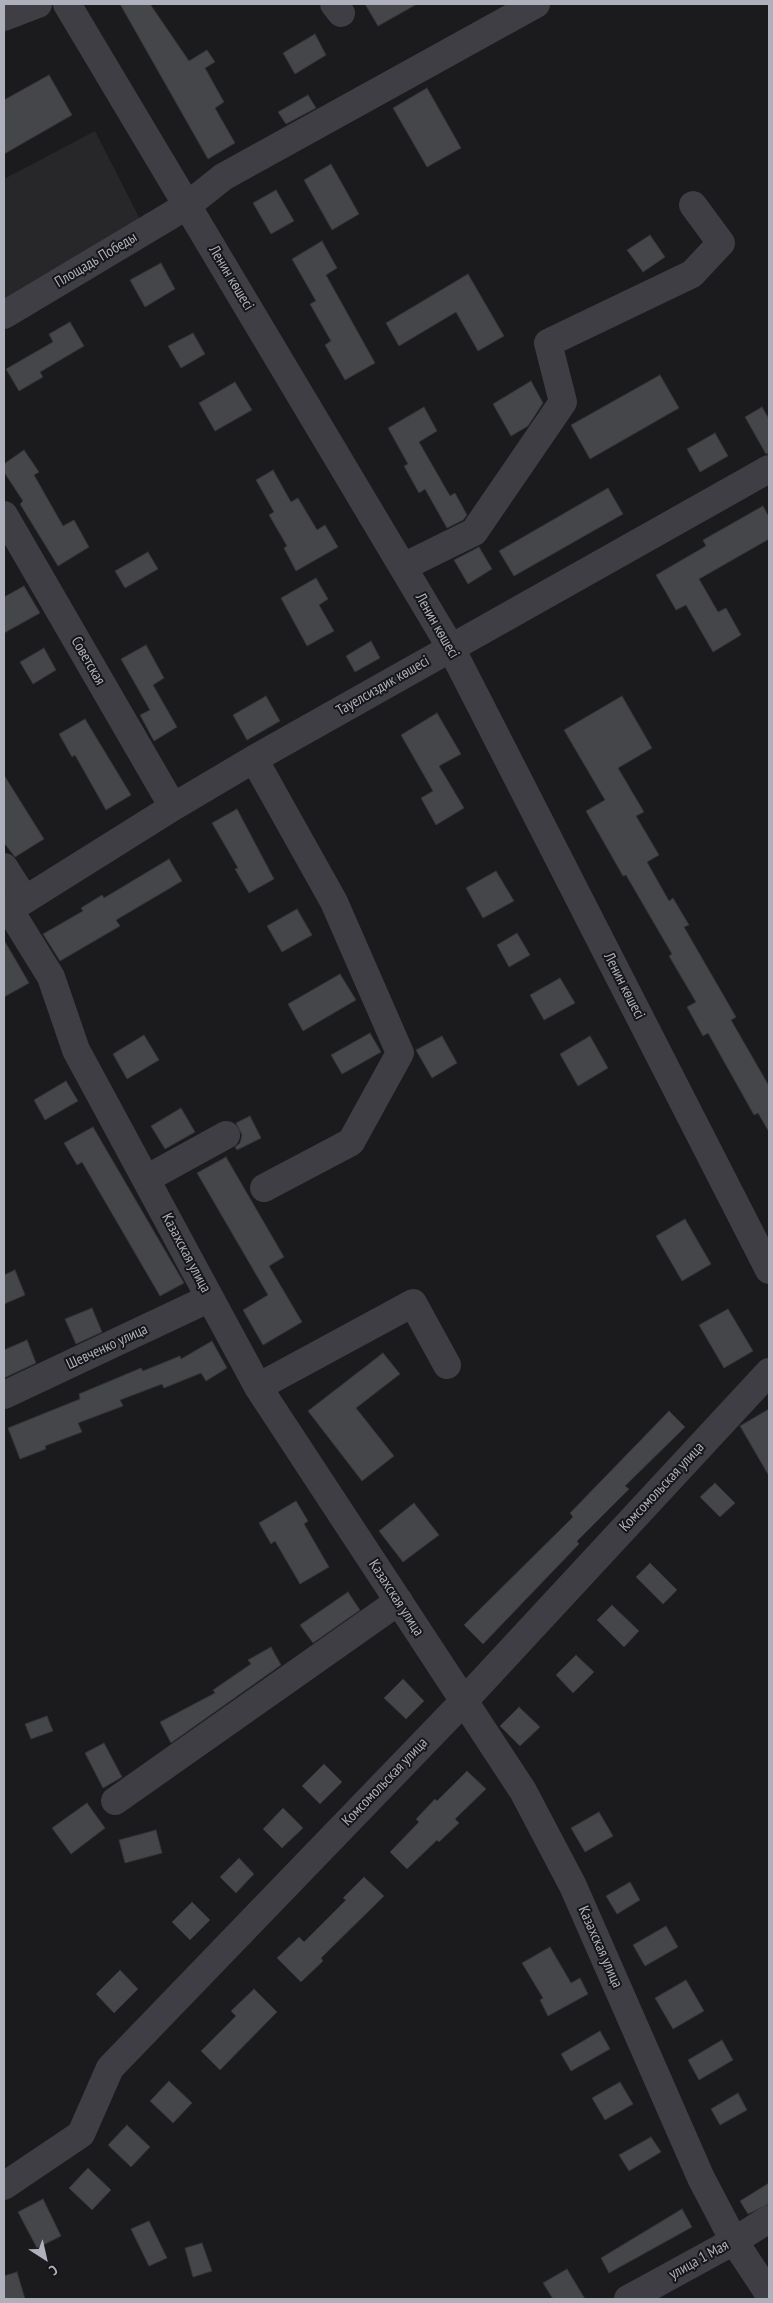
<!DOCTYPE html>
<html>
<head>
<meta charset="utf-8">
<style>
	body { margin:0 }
	#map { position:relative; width:773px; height:2303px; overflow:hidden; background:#1b1b1d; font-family:"PT Sans Narrow",sans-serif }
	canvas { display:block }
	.frame { position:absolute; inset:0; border:5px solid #aeb1bc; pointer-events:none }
	.north { position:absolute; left:20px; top:2233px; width:50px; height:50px; -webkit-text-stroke:4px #161618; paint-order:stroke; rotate:145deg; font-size:14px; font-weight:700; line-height:20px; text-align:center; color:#aeb1bc }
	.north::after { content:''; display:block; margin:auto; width:18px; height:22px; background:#aeb1bc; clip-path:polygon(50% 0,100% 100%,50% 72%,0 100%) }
</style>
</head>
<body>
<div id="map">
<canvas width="773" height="2303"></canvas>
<div class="frame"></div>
<div class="north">С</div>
</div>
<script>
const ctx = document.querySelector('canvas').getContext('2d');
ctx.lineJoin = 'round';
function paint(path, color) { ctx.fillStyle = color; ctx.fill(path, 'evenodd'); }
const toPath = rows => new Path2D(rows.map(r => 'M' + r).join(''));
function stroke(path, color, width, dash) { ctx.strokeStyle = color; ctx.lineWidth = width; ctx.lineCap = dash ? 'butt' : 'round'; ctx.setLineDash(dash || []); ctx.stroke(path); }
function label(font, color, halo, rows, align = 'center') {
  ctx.font = font + ' "PT Sans Narrow",sans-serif'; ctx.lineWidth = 4; ctx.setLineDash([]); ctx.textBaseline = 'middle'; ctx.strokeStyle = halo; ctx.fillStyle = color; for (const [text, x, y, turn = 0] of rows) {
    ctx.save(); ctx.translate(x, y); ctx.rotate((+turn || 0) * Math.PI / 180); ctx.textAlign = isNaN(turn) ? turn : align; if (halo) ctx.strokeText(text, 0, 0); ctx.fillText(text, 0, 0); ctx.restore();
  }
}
const built = toPath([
	[95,131,142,223,4,304,4,179]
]);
const building = toPath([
	[120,4,150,4,189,61,207,50,215,62,205,68,224,102,215,108,235,143,208,159,120,4],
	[365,4,417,4,378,26,365,4],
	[315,34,326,55,295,74,283,53,315,34],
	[49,75,72,115,4,154,4,100,49,75],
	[427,88,461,148,427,167,393,108,427,88],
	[308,95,316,108,286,124,278,112,308,95],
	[331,164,359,214,332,230,304,180,331,164],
	[276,190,294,221,271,234,253,203,276,190],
	[650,235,665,257,643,272,627,250,650,235],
	[322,241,337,268,326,275,375,363,345,380,325,345,331,341,310,304,316,301,292,259,322,241],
	[161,263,175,289,145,307,130,280,161,263],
	[468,274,504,336,478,351,456,312,399,346,386,323,468,274],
	[70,322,84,346,40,372,43,377,19,391,6,369,53,342,49,334,70,322],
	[193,333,205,354,181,368,168,346,193,333],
	[660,375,679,408,590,459,571,425,660,375],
	[531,381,543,403,528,426,511,436,493,404,531,381],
	[235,382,252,410,215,431,199,403,235,382],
	[424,407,437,431,419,442,450,496,455,493,467,515,463,520,447,528,425,489,419,493,404,466,408,464,388,428,424,407],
	[762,407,769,419,769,453,766,454,745,417,762,407],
	[715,433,728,456,700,472,687,449,715,433],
	[24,450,39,472,34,475,63,526,74,520,89,547,58,566,20,504,23,501,4,472,4,464,24,450],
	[273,470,291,502,298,498,317,530,325,525,338,547,296,571,284,548,287,546,269,515,274,512,256,480,273,470],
	[608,488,623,514,514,576,499,551,608,488],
	[763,506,769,517,769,539,699,579,718,612,726,608,741,635,713,652,686,605,676,610,656,575,706,546,703,540,763,506],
	[479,547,492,569,468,584,454,560,479,547],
	[148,552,158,569,125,588,115,571,148,552],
	[316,578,328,599,319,605,334,631,307,646,281,598,316,578],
	[24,586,40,613,4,633,4,597,24,586],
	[371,641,380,658,355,672,346,656,371,641],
	[146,645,164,678,153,685,177,727,154,741,140,715,150,710,121,659,146,645],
	[44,648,56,670,33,684,20,662,44,648],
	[266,696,280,721,247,740,233,715,266,696],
	[622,696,652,748,618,768,644,812,636,816,659,855,647,862,669,901,673,898,689,925,684,927,736,1017,731,1020,769,1086,769,1132,758,1113,754,1115,708,1033,703,1036,687,1007,696,1002,669,956,672,954,626,875,623,876,586,811,605,800,564,730,622,696],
	[437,713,461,754,439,766,464,808,436,825,421,798,433,791,401,735,437,713],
	[85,719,131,795,106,810,75,755,72,757,59,734,85,719],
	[4,775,44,839,15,857,4,843,4,775],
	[237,809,274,879,249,893,235,869,238,868,212,823,237,809],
	[169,859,182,881,116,920,120,926,60,961,43,934,83,911,81,908,102,895,104,898,169,859],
	[496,871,514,901,483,918,466,888,496,871],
	[297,909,312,935,282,952,267,926,297,909],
	[517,933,530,955,509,967,497,945,517,933],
	[4,940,29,983,4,997,4,940],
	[340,974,356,1000,303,1031,288,1004,340,974],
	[560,978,575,1003,544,1020,530,995,560,978],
	[370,1033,381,1052,342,1074,331,1055,370,1033],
	[144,1035,159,1060,127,1079,113,1054,144,1035],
	[442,1036,457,1063,432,1078,416,1050,442,1036],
	[590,1036,608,1068,578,1086,560,1054,590,1036],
	[66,1081,78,1101,45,1120,34,1100,66,1081],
	[181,1108,195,1132,165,1149,151,1126,181,1108],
	[250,1116,261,1138,237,1150,235,1147,240,1143,242,1135,236,1123,250,1116],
	[93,1127,184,1283,160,1296,82,1162,77,1165,64,1143,93,1127],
	[226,1157,284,1257,269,1266,302,1322,263,1345,243,1310,268,1295,197,1173,226,1157],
	[685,1219,711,1264,682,1281,656,1236,685,1219],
	[15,1270,25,1295,4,1304,4,1275,15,1270],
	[92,1308,102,1332,76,1344,65,1319,92,1308],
	[728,1309,753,1351,724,1368,699,1325,728,1309],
	[27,1340,36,1363,4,1378,4,1350,27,1340],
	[212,1341,227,1368,206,1381,201,1373,164,1388,162,1384,120,1400,123,1406,78,1423,82,1432,45,1446,46,1449,20,1459,8,1428,80,1399,79,1394,141,1368,143,1371,180,1356,181,1359,212,1341],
	[383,1353,400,1374,356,1408,394,1456,362,1481,308,1411,383,1353],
	[769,1409,769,1476,740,1426,769,1409],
	[669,1411,685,1427,625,1486,629,1489,577,1541,579,1544,483,1644,464,1625,573,1517,570,1513,669,1411],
	[715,1483,735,1503,720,1517,700,1497,715,1483],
	[296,1501,308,1521,304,1524,329,1567,300,1584,275,1541,271,1544,259,1523,296,1501],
	[414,1503,439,1535,403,1562,379,1531,414,1503],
	[650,1563,677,1590,663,1604,636,1577,650,1563],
	[348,1592,360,1610,313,1643,300,1625,348,1592],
	[612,1605,639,1631,624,1647,597,1620,612,1605],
	[271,1647,281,1665,171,1743,160,1722,215,1693,213,1690,251,1664,248,1660,271,1647],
	[576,1655,594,1672,573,1693,556,1675,576,1655],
	[403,1679,424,1701,406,1719,384,1698,403,1679],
	[519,1707,540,1727,520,1746,500,1726,519,1707],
	[47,1716,53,1731,31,1739,25,1724,47,1716],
	[104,1743,122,1777,103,1788,85,1753,104,1743],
	[324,1764,342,1782,320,1804,302,1786,324,1764],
	[467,1771,486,1789,455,1819,459,1823,439,1842,437,1840,407,1869,390,1852,419,1822,416,1819,435,1799,437,1801,467,1771],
	[87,1803,105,1828,71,1854,52,1828,87,1803],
	[283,1808,303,1828,282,1848,263,1829,283,1808],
	[599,1812,613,1836,585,1852,571,1828,599,1812],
	[156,1830,162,1853,125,1863,119,1840,156,1830],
	[239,1858,254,1874,236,1893,220,1877,239,1858],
	[364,1877,384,1896,321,1958,323,1961,301,1982,277,1958,299,1937,304,1942,346,1900,343,1898,364,1877],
	[630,1882,640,1900,617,1914,606,1896,630,1882],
	[192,1902,210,1920,190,1940,172,1922,192,1902],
	[666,1926,678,1947,645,1966,633,1945,666,1926],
	[550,1947,571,1983,580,1978,588,1994,548,2016,540,2000,543,1998,522,1963,550,1947],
	[120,1970,138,1989,114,2013,96,1994,120,1970],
	[686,1980,704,2011,673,2029,655,1998,686,1980],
	[254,1989,277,2012,220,2070,201,2051,236,2016,231,2011,254,1989],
	[600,2031,610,2049,571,2071,561,2054,600,2031],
	[722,2040,733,2060,699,2080,688,2060,722,2040],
	[169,2081,192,2103,173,2123,150,2101,169,2081],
	[620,2082,633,2104,605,2120,592,2098,620,2082],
	[738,2093,747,2110,720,2125,711,2109,738,2093],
	[127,2125,150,2147,131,2167,108,2145,127,2125],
	[651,2137,661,2152,629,2171,619,2155,651,2137],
	[88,2168,111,2190,92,2210,69,2188,88,2168],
	[769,2183,769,2204,748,2214,740,2201,769,2183],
	[43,2199,61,2236,37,2248,18,2212,43,2199],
	[682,2209,692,2227,609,2273,601,2258,682,2209],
	[149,2221,167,2258,149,2266,131,2229,149,2221],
	[202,2243,212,2271,193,2277,185,2248,202,2243],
	[567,2269,585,2299,553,2299,543,2283,567,2269],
	[17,2272,25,2299,4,2299,4,2276,17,2272]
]);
const minor = toPath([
	[67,4,451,648,769,1270],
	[334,4,341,13],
	[4,17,38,4],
	[4,315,188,205,223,177,536,4],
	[4,515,173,807],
	[403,567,474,532,563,402,548,343,692,274,721,243,693,205],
	[254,759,334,902,400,1053,351,1142,264,1188],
	[4,867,25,900],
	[9,909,51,977,76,1050,258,1387,523,1791,573,1886,701,2178,734,2241,769,2294],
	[4,913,173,807,254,759,769,469],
	[146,1179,226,1135],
	[258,1387,413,1303,447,1365],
	[4,1395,210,1298],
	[115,1801,399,1601],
	[4,2186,81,2134,110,2068,464,1701,769,1372],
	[628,2299,734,2241,769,2219]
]);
const streetNames = [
	["Площадь Победы",96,260,-31],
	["Ленин көшесі",231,278,59],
	["Ленин көшесі",437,626,60],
	["Советская",88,661,60],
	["Тауелсиздик көшесі",383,686,-30],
	["Ленин көшесі",624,986,63],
	["Казахская улица",186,1253,62],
	["Шевченко улица",107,1347,-25],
	["Комсомольская улица",662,1487,-47],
	["Казахская улица",396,1598,57],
	["Комсомольская улица",385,1782,-46],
	["Казахская улица",600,1947,66],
	["улица 1 Мая",699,2260,-29]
];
paint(built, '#27272a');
paint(building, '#45464a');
stroke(building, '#353539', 1);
stroke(minor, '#3e3e44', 28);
label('15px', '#aeb1bc', '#161618', streetNames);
</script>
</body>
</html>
